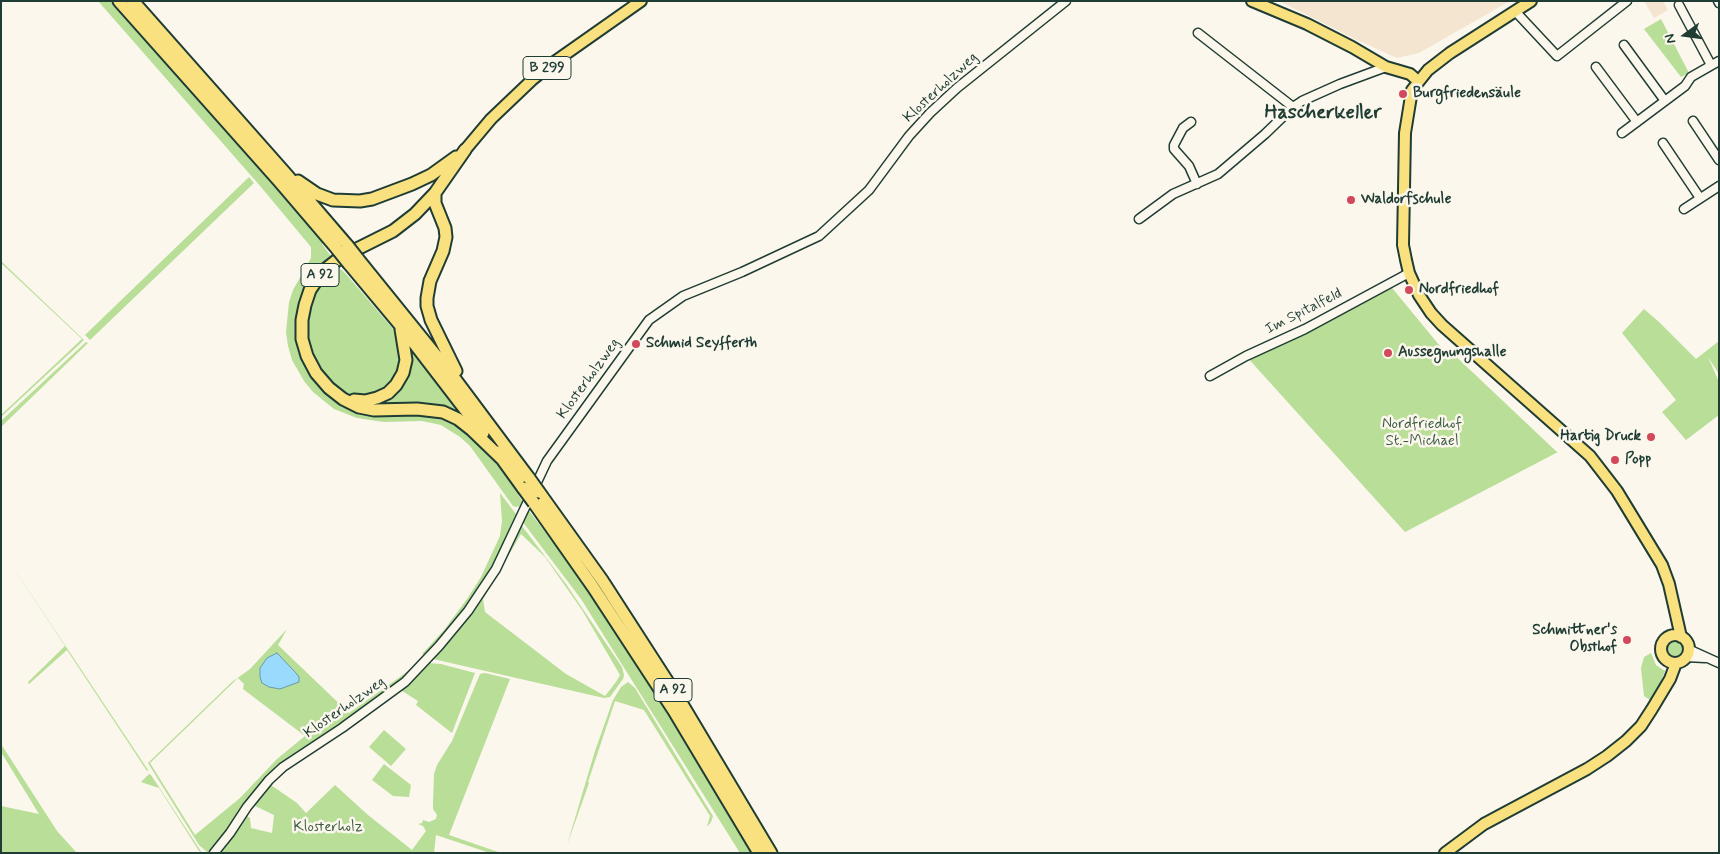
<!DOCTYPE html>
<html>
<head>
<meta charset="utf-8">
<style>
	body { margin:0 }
	#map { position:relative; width:1720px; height:854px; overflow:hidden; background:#fbf7ec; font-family:Mynerve,sans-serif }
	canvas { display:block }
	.frame { position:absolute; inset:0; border:2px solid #1f3d34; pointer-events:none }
	.north { position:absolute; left:1660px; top:10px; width:50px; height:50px; -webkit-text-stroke:4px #fbf7ec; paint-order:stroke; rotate:256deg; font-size:14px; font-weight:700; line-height:20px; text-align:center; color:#1f3d34 }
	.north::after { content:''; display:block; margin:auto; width:18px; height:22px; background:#1f3d34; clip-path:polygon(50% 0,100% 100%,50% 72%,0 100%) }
</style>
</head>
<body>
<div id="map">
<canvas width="1720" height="854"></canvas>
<div class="frame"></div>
<div class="north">N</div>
</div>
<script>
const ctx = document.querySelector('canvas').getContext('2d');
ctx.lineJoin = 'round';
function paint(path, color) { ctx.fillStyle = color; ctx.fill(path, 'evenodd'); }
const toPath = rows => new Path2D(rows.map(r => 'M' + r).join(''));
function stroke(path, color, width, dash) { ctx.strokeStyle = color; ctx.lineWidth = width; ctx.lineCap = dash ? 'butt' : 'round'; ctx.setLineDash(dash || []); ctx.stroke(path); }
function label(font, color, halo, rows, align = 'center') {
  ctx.font = font + ' Mynerve,sans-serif'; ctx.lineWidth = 5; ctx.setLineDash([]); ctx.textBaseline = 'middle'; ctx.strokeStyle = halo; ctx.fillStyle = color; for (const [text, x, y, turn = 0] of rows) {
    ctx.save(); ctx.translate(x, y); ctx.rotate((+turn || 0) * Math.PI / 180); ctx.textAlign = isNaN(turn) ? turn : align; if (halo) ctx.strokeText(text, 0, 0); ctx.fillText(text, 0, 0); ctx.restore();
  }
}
const built = toPath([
	[1279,1,1510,1,1419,53,1397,58,1357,40],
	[1644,1,1663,1,1668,10,1654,18]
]);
const green = toPath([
	[98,1,111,1,268,177,323,243,322,244,333,259,315,276,300,344,334,398,449,417,486,449,514,487,522,501,521,506,516,507,513,506,470,446,460,437,441,425,422,421,384,422,357,418,334,409,313,392,304,381,292,360,288,346,286,332,289,302,293,290,311,258,311,247,261,187],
	[1661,19,1689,73,1681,77,1644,29],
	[249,177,254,183,90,340,85,335],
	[1,261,84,340,1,417,1,415,82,339,1,263],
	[336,265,346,274,394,330,401,350,399,373,391,387,363,398,348,396,334,387,322,373,312,354,307,331,307,313,314,293,326,275],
	[1388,283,1444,351,1448,349,1558,453,1556,453,1405,532,1246,356],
	[1644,309,1659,322,1696,359,1719,341,1719,374,1708,357,1719,382,1719,415,1686,440,1662,412,1676,400,1622,333],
	[86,342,88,343,1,427,1,421],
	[407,344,463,417,368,405,396,389],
	[500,493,516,514,509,536,496,563,464,612,426,655,422,654,444,630,467,599,481,577,500,536,502,521],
	[526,507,569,563,618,634,676,724,753,853,740,853,581,599,522,521],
	[519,526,522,526,566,584,622,667,624,675,623,679,610,697,604,698,433,659,479,600],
	[521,534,545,557,582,610,620,675,616,682,605,696,566,674,485,612,483,599],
	[1,549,148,770,147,771,67,650,29,684,28,682,65,646],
	[287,629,278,645,349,713,411,669,422,658,423,659,413,672,358,714,285,762,213,853,207,852,199,845,148,763,232,682,250,669],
	[238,678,244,684,243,689,305,736,277,759,240,798,195,835,150,763],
	'1664 649a11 11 0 1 1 22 0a11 11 0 1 1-22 0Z',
	[1651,653,1656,665,1665,671,1653,702,1644,696,1641,668,1644,657],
	[428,663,441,664,475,673,452,733,416,705,418,701,399,689],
	[485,673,510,679,449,835,501,853,490,853,436,835,434,853,218,853,245,815,250,818,251,828,272,833,274,815,253,805,268,783,297,803,306,813,335,785,368,815,412,850,426,831,423,826,418,824,422,823,423,820,429,822,436,819,437,815,433,809,433,803,434,774,437,765,452,741,480,674],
	[628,682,635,688,711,813,713,816,711,822,707,827,710,816,644,710,615,701,588,782,589,783,567,845,595,751,613,700,621,687],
	[384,730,406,749,391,766,369,747],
	[1,744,57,831,77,853,1,853,1,806,39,814,1,752],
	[384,764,411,785,409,797,393,796,372,780],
	[149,774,151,775,202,853,199,851,159,788,141,782]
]);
const water = toPath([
	[277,653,296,673,299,677,299,682,280,689,269,687,262,683,260,677,260,668,267,658,277,653]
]);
const minor = toPath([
	[1718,1,1719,3],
	[1679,5,1711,65],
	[1515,11,1557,56,1627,1],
	[1198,33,1293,107],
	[1624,45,1665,101],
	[1596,67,1637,122],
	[1693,121,1719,160],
	[1191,122,1183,128,1174,145,1174,149,1189,166,1197,184],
	[1622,133,1685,86,1691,77,1719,61],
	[1663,143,1700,198],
	[1684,209,1719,186],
	[1139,219,1173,194,1218,174,1265,134,1293,107,1302,101,1340,84,1386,67],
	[1210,376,1246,356,1305,329,1409,273],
	[1688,649,1719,663],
	[1686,657,1705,658],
	[214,853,230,833,247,807,269,780,283,767,342,728,405,682,439,646,468,611,496,569,547,461,649,320,683,296,742,272,819,236,869,190,909,136,930,113,957,88,1066,1]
]);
const major = toPath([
	[1252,1,1307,24,1352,47,1386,67,1410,74,1418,81],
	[1531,1,1450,53,1428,70,1412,90,1405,133,1403,245,1406,260,1409,273,1419,295,1431,313,1442,325,1590,456,1617,491,1662,565,1669,584,1681,637],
	[465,150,491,119,533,79,550,65,641,1],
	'1661 649a14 14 0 1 1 28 0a14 14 0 1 1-28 0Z',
	[1445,853,1484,824,1587,769,1607,756,1626,741,1641,726,1652,709,1670,679,1676,663]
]);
const highway = toPath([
	[119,1,279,181,337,249],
	[133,1,286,174,347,245],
	[465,150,435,193,415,214,393,231,341,257,322,272,310,290,305,305,302,320,302,339,307,356,316,373,329,388,343,399,359,407,374,410,417,409,443,412,458,419,472,430,501,458],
	[298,181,317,194,333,200,360,201,372,199,412,184,431,175,456,157],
	[435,193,435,203,445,228,446,237,443,251,430,281,427,298,427,306,431,320,456,371],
	[358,259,455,379,529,478],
	[349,264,400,325,483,433],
	[354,400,365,401,377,398,388,393,396,385,403,373,406,360,401,329],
	[497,452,523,488],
	[539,492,602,580,682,704,771,853],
	[534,503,593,587,674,711,759,853]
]);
const highwayBridge = toPath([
	[347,245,358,259],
	[337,249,349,264],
	[529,478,539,492],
	[523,488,534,503]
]);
const markers = [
	[1403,94,5,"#d1495b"],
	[1351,200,5,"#d1495b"],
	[1409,290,5,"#d1495b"],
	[636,344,5,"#d1495b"],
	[1388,353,5,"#d1495b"],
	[1651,437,5,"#d1495b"],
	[1615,460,5,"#d1495b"],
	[1627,640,5,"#d1495b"]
];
const shields = [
	[547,68,48],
	[320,275,38],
	[673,690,38]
];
const shieldNames = [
	["B 299",547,68],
	["A 92",320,275],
	["A 92",673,690]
];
const streetNames = [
	["Klosterholzweg",941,88,-43],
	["Im Spitalfeld",1304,312,-27],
	["Klosterholzweg",589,379,-54],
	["Klosterholzweg",345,708,-35]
];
const poiNames = [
	["Burgfriedensäule",1413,94],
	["Waldorfschule",1361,200],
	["Nordfriedhof",1419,290],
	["Schmid Seyfferth",646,344],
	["Aussegnungshalle",1398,353],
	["Hartig Druck",1641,437,"right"],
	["Popp",1625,460],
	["Schmittner's",1617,631,"right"],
	["Obsthof",1617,648,"right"]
];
const parkNames = [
	["Nordfriedhof",1422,425],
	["St.-Michael",1422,442],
	["Klosterholz",328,828]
];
const districtNames = [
	["Hascherkeller",1323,114]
];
paint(built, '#f4e5d1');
paint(green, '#b8de98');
paint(water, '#9adafc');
stroke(water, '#699bac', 1);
stroke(minor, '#1f3d34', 11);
stroke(major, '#1f3d34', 14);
stroke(highway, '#1f3d34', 15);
stroke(minor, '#fbf7ec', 8);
stroke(major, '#fae180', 10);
stroke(highway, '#fae180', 11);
stroke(highwayBridge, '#1f3d34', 15, []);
stroke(highwayBridge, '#fae180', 11);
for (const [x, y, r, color] of markers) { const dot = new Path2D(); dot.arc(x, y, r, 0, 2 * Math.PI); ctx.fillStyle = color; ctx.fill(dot); stroke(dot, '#fbf7ec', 2); }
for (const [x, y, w] of shields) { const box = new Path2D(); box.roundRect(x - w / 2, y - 11.5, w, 23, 4); ctx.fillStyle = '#fbf7ec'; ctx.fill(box); stroke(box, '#1f3d34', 1); }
label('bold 14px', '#1f3d34', null, shieldNames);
label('15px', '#1f3d34', '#fbf7ec', streetNames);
label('bold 15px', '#1f3d34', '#fbf7ec', poiNames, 'left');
label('15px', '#3e5d48', '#fbf7ec', parkNames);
label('bold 20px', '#1f3d34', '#fbf7ec', districtNames);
</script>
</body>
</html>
